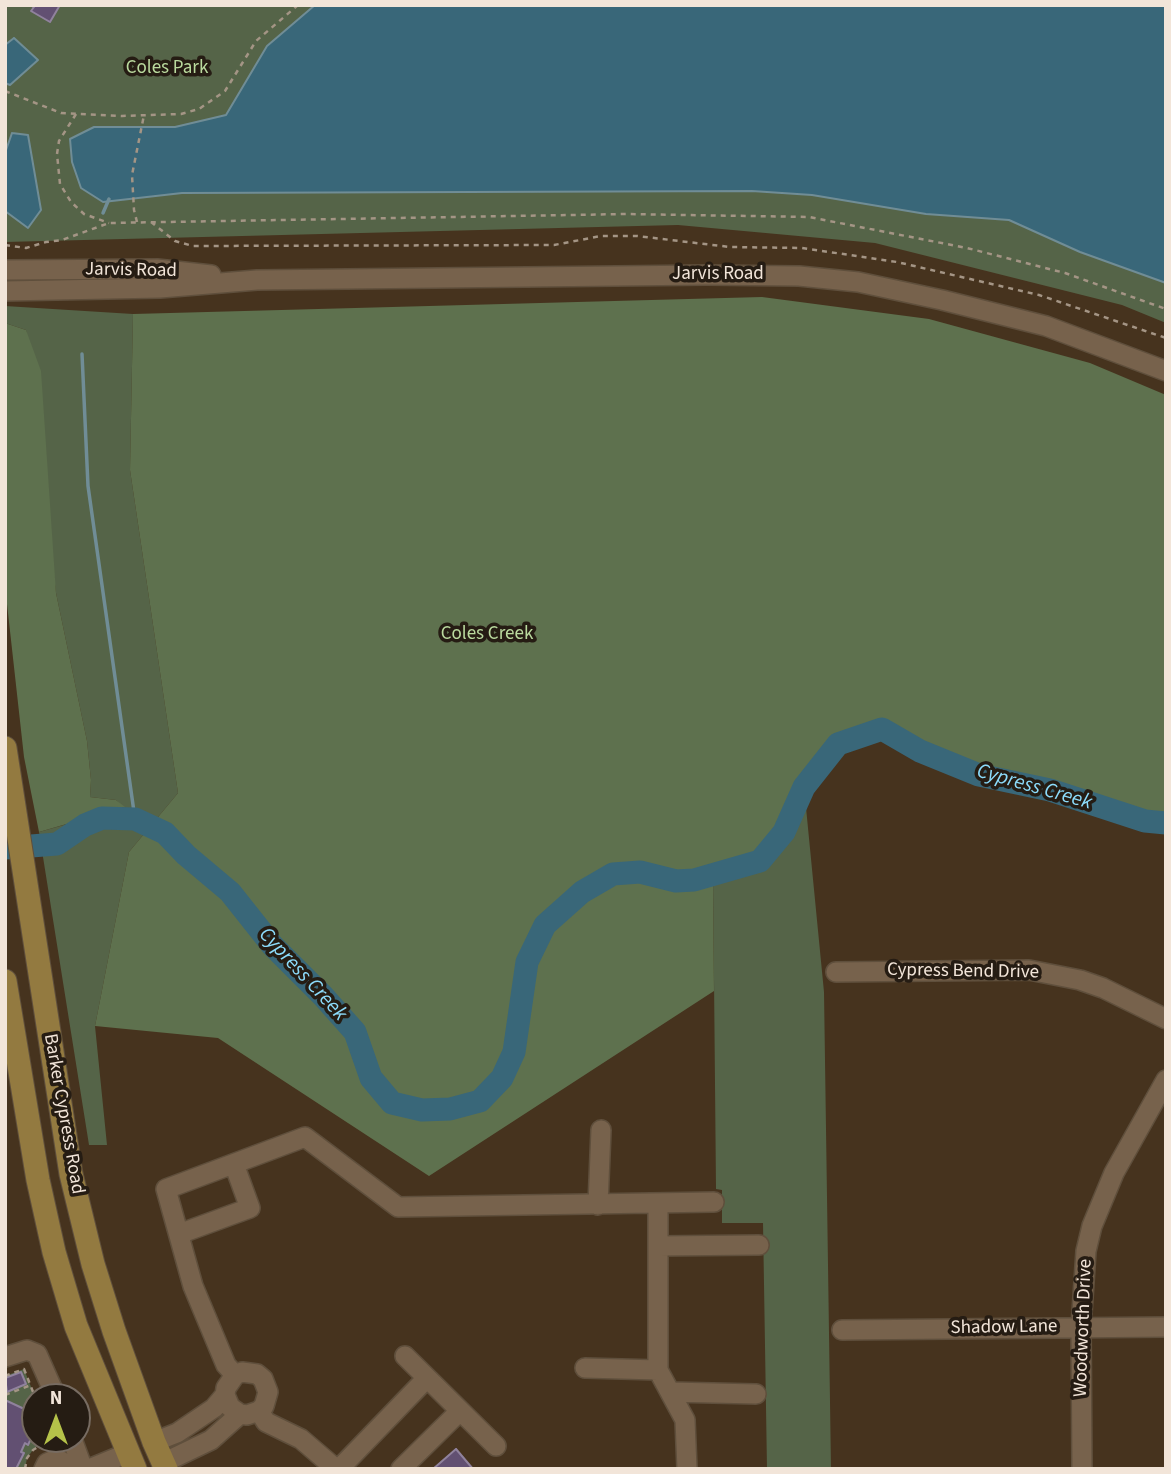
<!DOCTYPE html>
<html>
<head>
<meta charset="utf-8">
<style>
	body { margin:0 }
	#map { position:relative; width:1171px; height:1474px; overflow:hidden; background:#46331e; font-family:"Source Sans 3",sans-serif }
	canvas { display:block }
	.frame { position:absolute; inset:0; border:7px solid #f2e5d9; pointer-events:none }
	.north { position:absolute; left:21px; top:1383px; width:70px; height:70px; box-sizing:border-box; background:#251c13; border:2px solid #776c62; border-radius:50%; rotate:0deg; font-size:19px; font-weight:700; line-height:28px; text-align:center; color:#f2e5d9 }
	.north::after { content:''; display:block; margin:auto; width:24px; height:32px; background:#b5c249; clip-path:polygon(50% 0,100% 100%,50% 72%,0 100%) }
</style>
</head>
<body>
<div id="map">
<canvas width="1171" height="1474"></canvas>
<div class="frame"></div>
<div class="north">N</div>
</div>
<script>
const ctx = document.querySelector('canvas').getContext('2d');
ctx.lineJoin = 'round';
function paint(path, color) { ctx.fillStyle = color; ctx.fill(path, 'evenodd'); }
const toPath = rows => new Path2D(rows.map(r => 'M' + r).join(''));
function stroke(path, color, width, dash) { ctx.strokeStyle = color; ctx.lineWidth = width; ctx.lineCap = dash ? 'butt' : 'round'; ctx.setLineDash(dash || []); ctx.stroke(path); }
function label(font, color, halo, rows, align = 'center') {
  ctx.font = font + ' "Source Sans 3",sans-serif'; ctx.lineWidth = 7; ctx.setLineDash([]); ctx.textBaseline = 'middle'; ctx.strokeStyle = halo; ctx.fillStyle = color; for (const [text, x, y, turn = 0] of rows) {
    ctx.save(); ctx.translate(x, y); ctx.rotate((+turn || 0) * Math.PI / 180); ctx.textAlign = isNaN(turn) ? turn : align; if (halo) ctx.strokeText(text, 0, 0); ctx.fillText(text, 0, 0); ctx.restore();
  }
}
const green = toPath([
	[5,5,1166,5,1166,323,1122,305,875,243,678,225,5,242],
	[5,306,133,314,130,470,178,793,129,852,95,1026,107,1145,89,1145,39,832,124,808,116,800,90,797,91,780,87,741,56,593,26,330,5,323],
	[804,787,824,992,831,1469,767,1469,763,1223,722,1223,722,1190,716,1189,713,875,760,860,784,832],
	[24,1369,35,1397,35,1439,52,1440,41,1443,33,1450,27,1458,25,1469,5,1469,5,1376]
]);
const forest = toPath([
	[762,297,929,319,1090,363,1166,395,1166,823,1145,821,1050,790,979,775,920,751,882,729,838,744,804,787,784,832,760,861,713,875,714,991,429,1176,218,1038,95,1026,129,852,178,793,130,470,133,314],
	[5,323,26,330,41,371,56,593,87,741,91,780,90,797,116,800,125,807,39,832,24,757,5,586]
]);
const water = toPath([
	[315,5,1166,5,1166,283,1080,252,1009,220,926,214,812,195,752,191,182,193,103,202,81,188,72,162,70,139,94,127,175,127,226,115,267,46,315,5],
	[14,38,38,60,10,85,5,83,5,45,14,38],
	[12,133,28,135,41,210,28,228,5,211,5,153,12,133]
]);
const stream = toPath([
	[103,213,109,199],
	[82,354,88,486,135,819]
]);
const river = toPath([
	[5,848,57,844,85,825,102,818,135,819,165,833,186,855,230,892,272,945,323,996,355,1032,371,1078,392,1103,422,1110,450,1109,480,1101,502,1078,514,1052,527,962,545,925,582,892,613,874,640,872,676,881,694,880,760,861,784,832,804,787,838,744,882,729,920,751,979,775,1050,790,1145,821,1166,823]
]);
const building = toPath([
	[30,5,60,5,50,22,31,11,34,7,30,5],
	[21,1372,26,1384,7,1392,5,1378,21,1372],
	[5,1400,35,1414,35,1430,28,1445,25,1443,21,1452,24,1453,16,1469,5,1469,5,1400],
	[456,1449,473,1469,433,1469,456,1449]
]);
const path = toPath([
	[5,91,61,113,122,116,181,114,199,109,225,91,256,41,298,5],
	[76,114,59,141,57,154,60,184,71,202,84,214,109,223],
	[137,222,134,210,132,175,144,115],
	[151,222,175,241,193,246,554,245,601,236,637,236,730,247,802,248,897,262,1039,295,1166,338],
	[5,245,26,248,46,242,62,240,109,223,627,214,809,217,967,248,1065,273,1166,309],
	[5,1376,24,1369,35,1397],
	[5,1395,31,1385],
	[25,1469,27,1458,33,1450,51,1439]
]);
const minor = toPath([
	[5,270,157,269,211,275],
	[5,291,160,288,257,280,706,275,799,276,858,282,942,300,1046,326,1166,371],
	[836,972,1029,970,1080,980,1103,988,1166,1019],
	[658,1204,658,1370,685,1420,687,1469],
	[598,1205,601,1130],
	[179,1234,250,1208,234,1164],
	[658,1246,759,1245],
	[842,1330,1166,1327],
	[405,1356,496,1446],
	[5,1357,27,1350,37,1354,56,1397],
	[585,1368,658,1370],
	[235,1375,226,1365,193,1286,166,1189,305,1137,398,1207,714,1202],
	[670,1392,756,1394],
	[259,1411,266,1422,301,1439,336,1469],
	[72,1439,83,1469],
	[154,1442,177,1433,214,1408,225,1395,226,1388,235,1375,242,1372,257,1374,263,1379,268,1392,264,1406,259,1411,247,1415,240,1414,230,1407,225,1395],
	[163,1463,211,1440,240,1414],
	[44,1469,47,1463,54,1460,61,1461,66,1469],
	[89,1469,128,1453],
	[339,1469,427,1378],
	[401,1469,460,1411],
	[1082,1469,1081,1328,1086,1251,1092,1226,1114,1173,1166,1080]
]);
const major = toPath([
	[5,748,71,1174,93,1264,114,1331,154,1442,166,1469],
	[5,981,38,1180,54,1252,76,1326,135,1469]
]);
const parkNames = [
	["Coles Park",167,69],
	["Coles Creek",487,635]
];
const streetNames = [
	["Jarvis Road",131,271,1],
	["Jarvis Road",718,275],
	["Cypress Bend Drive",963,972,1],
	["Barker Cypress Road",63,1114,80],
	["Shadow Lane",1004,1328,-1],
	["Woodworth Drive",1084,1328,-88]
];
const waterNames = [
	["Cypress Creek",1034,788,16],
	["Cypress Creek",302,975,47]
];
paint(green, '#556448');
paint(forest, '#5e714e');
paint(water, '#396779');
stroke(water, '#708d96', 2);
stroke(stream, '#708d96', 3.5);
stroke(river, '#396779', 23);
paint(building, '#625072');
stroke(building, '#90829d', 2);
stroke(minor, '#5f4f3c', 22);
stroke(major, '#5f4f3c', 25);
stroke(path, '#a49585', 2.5, [5, 5]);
stroke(minor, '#77624c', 19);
stroke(major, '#937a40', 23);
label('19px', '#bada9e', '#251c13', parkNames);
label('19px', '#f2e5d9', '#251c13', streetNames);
label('italic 21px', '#8cdbfa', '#251c13', waterNames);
</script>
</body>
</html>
